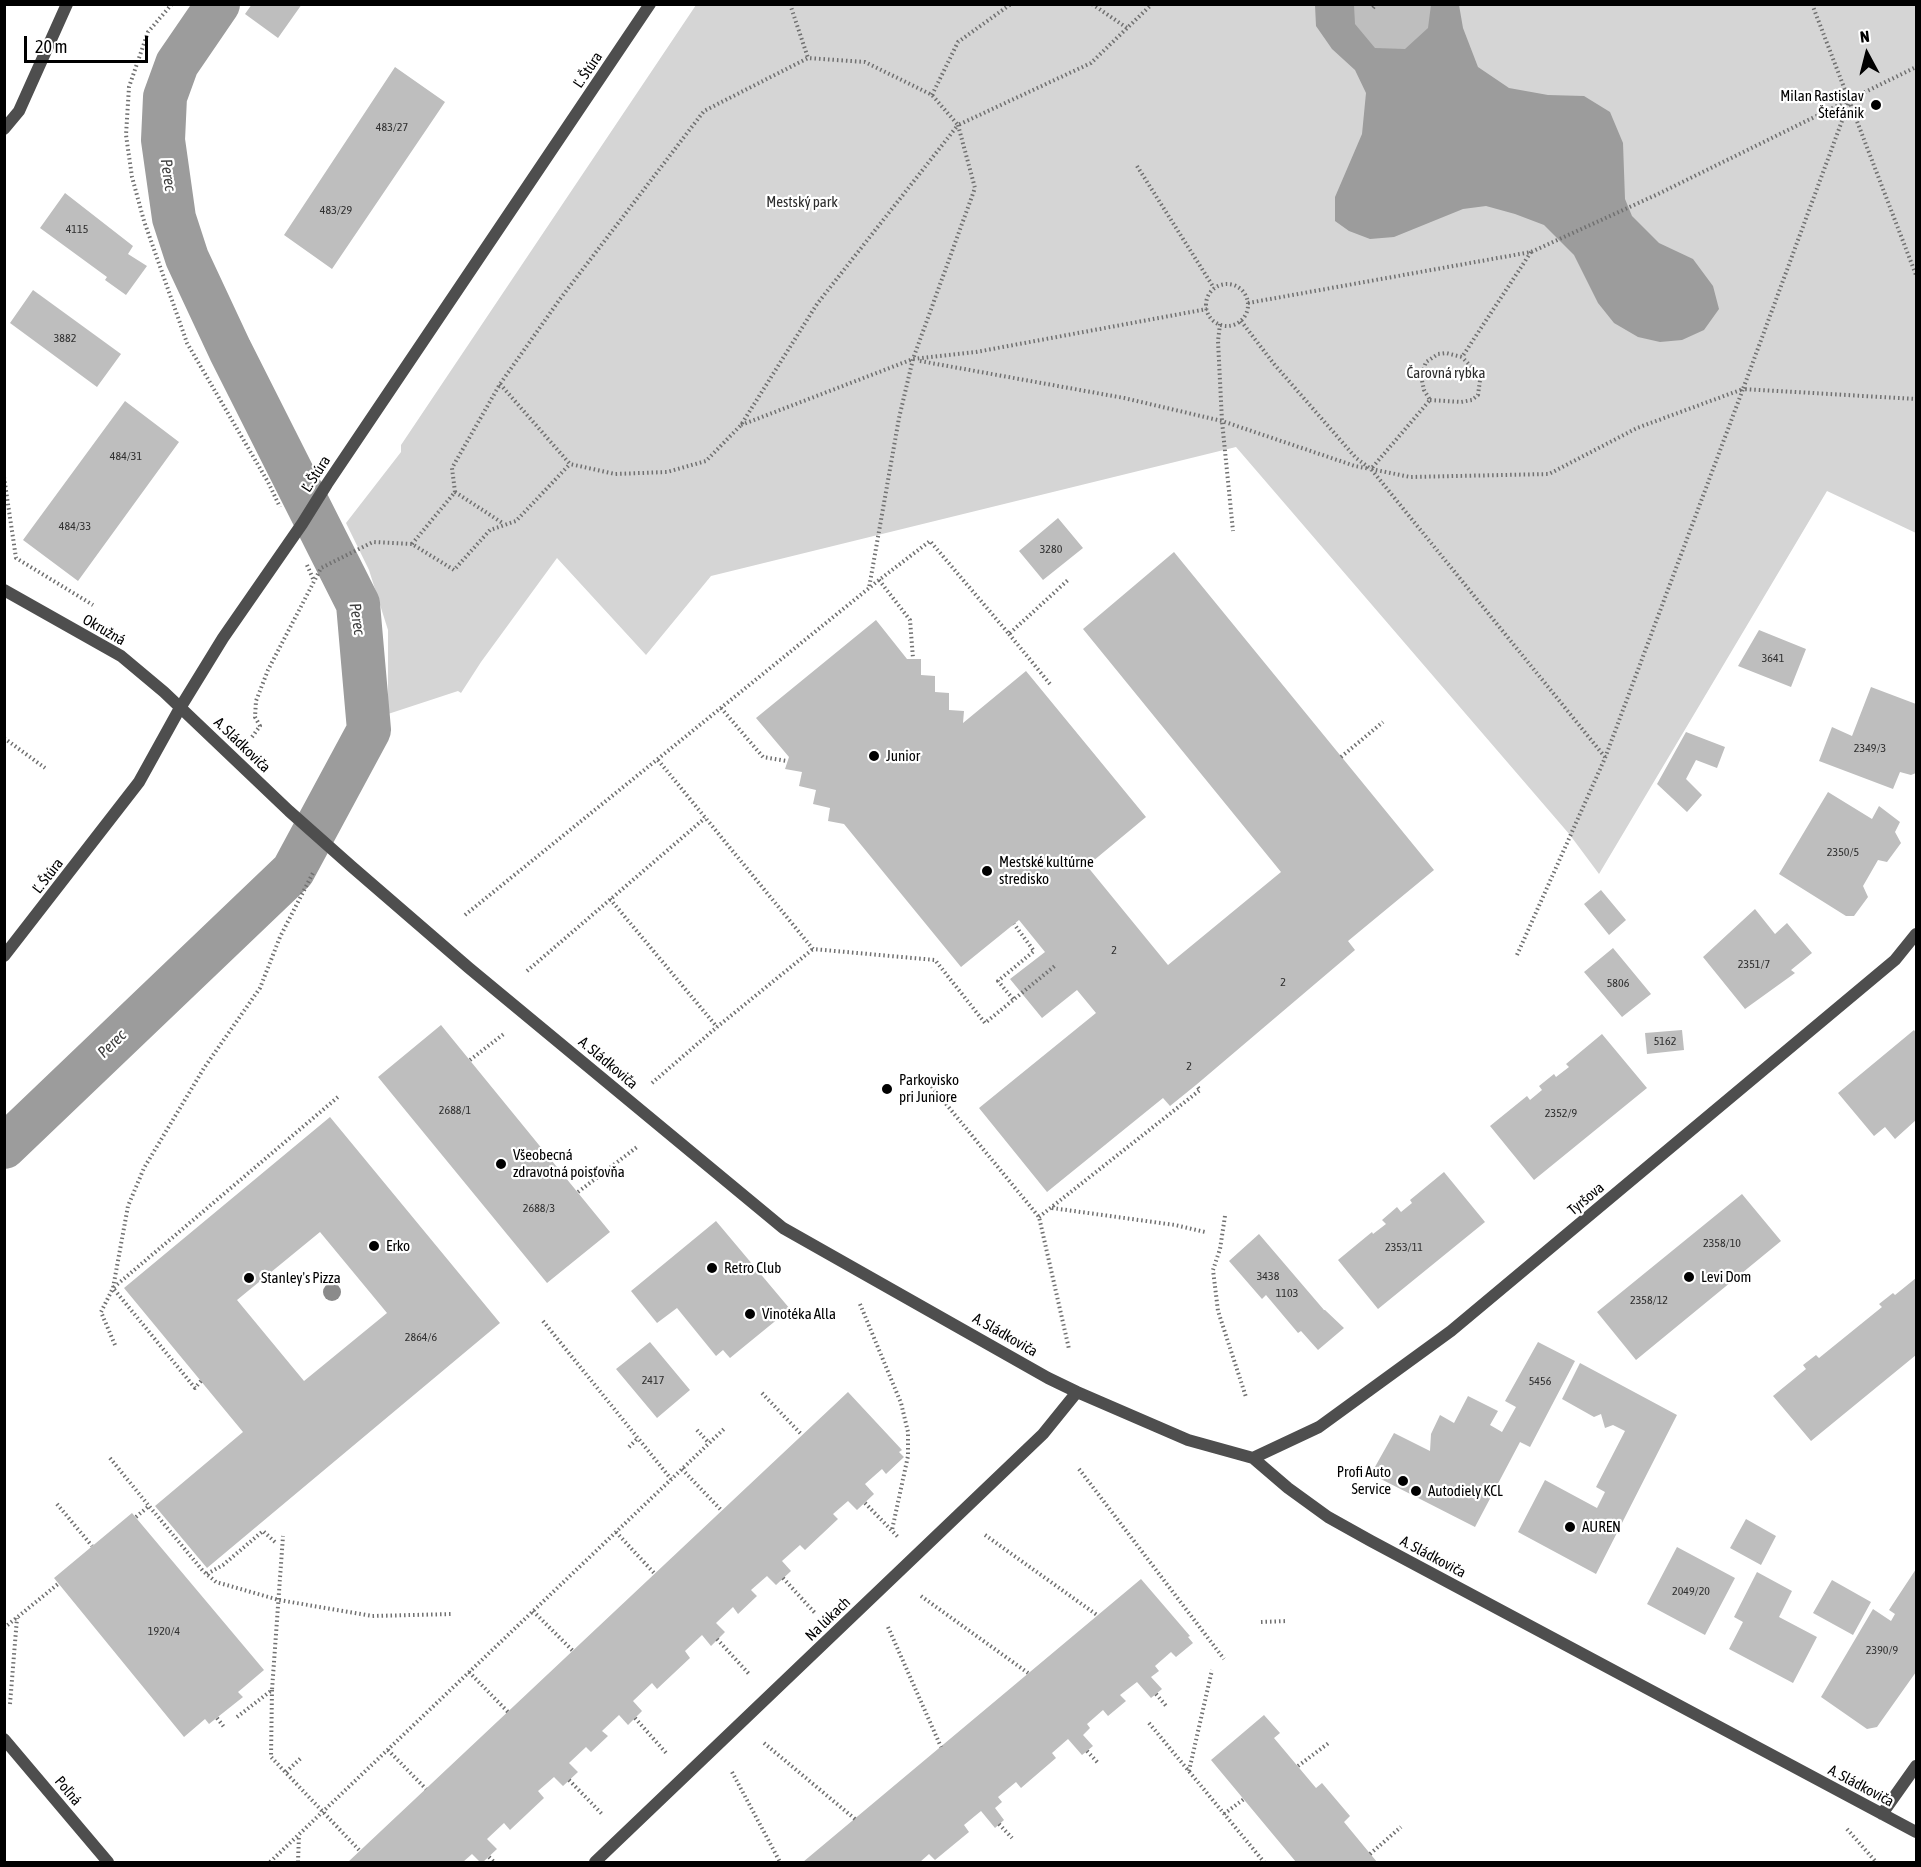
<!DOCTYPE html>
<html>
<head>
<meta charset="utf-8">
<style>
	body { margin:0 }
	#map { position:relative; width:1921px; height:1867px; overflow:hidden; background:#fff; font-family:"Asap Condensed",sans-serif }
	canvas { display:block }
	.frame { position:absolute; inset:0; border:6px solid #000; pointer-events:none }
	.north { position:absolute; left:1837px; top:24px; width:60px; height:60px; -webkit-text-stroke:4px #fff; paint-order:stroke; rotate:353deg; font-size:16px; font-weight:700; line-height:24px; text-align:center; color:#000 }
	.north::after { content:''; display:block; margin:auto; width:21px; height:27px; background:#000; clip-path:polygon(50% 0,100% 100%,50% 72%,0 100%) }
	.scale { position:absolute; left:24px; top:36px; width:124px; height:27px; box-sizing:border-box; border:3px solid #000; border-top:0; padding-left:8px; font-size:18px; line-height:21px; white-space:nowrap; color:#000; -webkit-text-stroke:4px #fff; paint-order:stroke }
</style>
</head>
<body>
<div id="map">
<canvas width="1921" height="1867"></canvas>
<div class="frame"></div>
<div class="north">N</div>
<div class="scale">20 m</div>
</div>
<script>
const ctx = document.querySelector('canvas').getContext('2d');
ctx.lineJoin = 'round';
function paint(path, color) { ctx.fillStyle = color; ctx.fill(path, 'evenodd'); }
const toPath = rows => new Path2D(rows.map(r => 'M' + r).join(''));
function stroke(path, color, width, dash) { ctx.strokeStyle = color; ctx.lineWidth = width; ctx.lineCap = dash ? 'butt' : 'round'; ctx.setLineDash(dash || []); ctx.stroke(path); }
function label(font, color, halo, rows, align = 'center') {
  ctx.font = font + ' "Asap Condensed",sans-serif'; ctx.lineWidth = 4.5; ctx.setLineDash([]); ctx.textBaseline = 'middle'; ctx.strokeStyle = halo; ctx.fillStyle = color; for (const [text, x, y, turn = 0] of rows) {
    ctx.save(); ctx.translate(x, y); ctx.rotate((+turn || 0) * Math.PI / 180); ctx.textAlign = isNaN(turn) ? turn : align; if (halo) ctx.strokeText(text, 0, 0); ctx.fillText(text, 0, 0); ctx.restore();
  }
}
const green = toPath([
	[696,5,1916,5,1916,533,1827,491,1599,874,1570,835,1236,447,711,576,646,655,557,558,481,662,461,693,458,691,388,714,388,630,369,570,346,523,401,452,401,445]
]);
const water = toPath([
	[1315,5,1459,5,1463,28,1478,67,1509,88,1548,95,1584,96,1610,112,1623,143,1625,199,1632,216,1659,243,1693,259,1713,286,1719,309,1704,330,1682,340,1660,342,1638,337,1614,323,1598,303,1574,255,1544,225,1515,214,1486,206,1463,209,1394,237,1370,239,1349,231,1335,221,1335,197,1362,134,1366,93,1355,70,1332,49,1316,26]
]);
const canal = toPath([
	[4,1147,293,871,369,730,358,604,230,350,187,258,174,218,163,140,165,97,177,64,218,4]
]);
const building = toPath([
	[252,4,302,4,278,38,245,14],
	[1354,5,1431,5,1428,28,1405,49,1375,48,1355,24],
	[395,67,445,102,332,269,284,235],
	[65,193,133,246,128,254,147,266,126,295,105,280,107,277,40,228],
	[33,290,121,354,97,387,10,323],
	[125,401,179,442,78,581,23,540],
	[1058,518,1083,548,1043,580,1019,551],
	[1174,552,1434,870,1348,941,1355,950,1196,1085,1170,1106,1163,1098,1047,1192,979,1108,1096,1013,1077,990,1042,1018,1010,979,1045,952,1019,920,961,967,844,824,828,821,830,808,813,804,816,790,799,786,802,772,785,769,789,757,756,718,876,620,907,659,921,659,921,675,935,676,935,692,949,693,949,710,964,711,963,723,1026,671,1146,817,1087,866,1168,965,1281,872,1083,629],
	[1759,630,1806,649,1791,687,1738,666],
	[1871,687,1916,704,1916,773,1911,775,1900,772,1893,789,1819,761,1832,727,1852,736],
	[1686,732,1725,747,1717,768,1696,760,1686,779,1702,795,1687,812,1657,784],
	[1828,792,1872,819,1879,806,1900,822,1895,832,1901,843,1887,862,1878,860,1863,886,1868,897,1854,916,1846,916,1779,874],
	[1601,890,1626,920,1609,935,1584,904],
	[1755,909,1775,934,1787,923,1812,953,1791,970,1795,973,1745,1009,1703,957],
	[1613,948,1651,994,1622,1017,1584,972],
	[441,1025,610,1232,547,1283,378,1077],
	[1682,1030,1684,1050,1647,1054,1645,1033],
	[1914,1030,1916,1033,1916,1120,1895,1139,1885,1127,1874,1136,1838,1093],
	[1602,1034,1647,1088,1534,1180,1490,1126,1527,1096,1530,1100,1542,1090,1539,1086,1554,1074,1556,1077,1569,1067,1566,1064],
	[330,1117,500,1323,207,1568,155,1506,243,1432,124,1288],
	[320,1232,387,1313,304,1381,237,1300],
	[1444,1172,1485,1222,1378,1309,1338,1260,1372,1232,1373,1234,1386,1224,1382,1220,1397,1207,1401,1212,1412,1203,1410,1200],
	[1742,1194,1781,1241,1636,1360,1597,1312],
	[716,1221,790,1309,730,1358,723,1350,716,1356,677,1308,657,1323,631,1291],
	[1259,1234,1324,1310,1325,1310,1344,1328,1318,1350,1301,1331,1298,1333,1266,1295,1262,1299,1229,1261],
	[1916,1278,1916,1355,1811,1441,1773,1396,1806,1369,1803,1365,1816,1355,1819,1358,1882,1307,1879,1304,1893,1293,1895,1295],
	[650,1342,690,1390,657,1418,616,1369],
	[1538,1342,1575,1361,1530,1447,1520,1442,1475,1527,1371,1474,1394,1433,1430,1451,1431,1434,1440,1415,1454,1423,1468,1396,1498,1411,1490,1425,1502,1432,1516,1407,1505,1401],
	[1580,1363,1677,1415,1596,1574,1518,1532,1545,1480,1597,1508,1605,1492,1596,1487,1625,1431,1613,1425,1605,1428,1601,1414,1594,1417,1562,1399],
	[848,1392,902,1450,899,1452,904,1457,886,1474,882,1469,865,1484,874,1494,857,1510,848,1501,833,1514,838,1519,805,1550,800,1545,782,1561,791,1571,776,1585,767,1576,751,1590,757,1596,738,1614,733,1607,716,1623,725,1632,711,1646,702,1635,685,1651,690,1658,657,1689,652,1683,633,1701,642,1711,628,1725,619,1715,602,1731,608,1736,591,1752,586,1747,569,1763,578,1772,563,1786,554,1777,538,1791,544,1798,510,1830,504,1823,487,1839,497,1849,483,1862,480,1862,472,1854,463,1862,348,1862],
	[132,1513,264,1670,238,1692,243,1697,209,1724,205,1719,184,1737,54,1578],
	[1746,1519,1776,1536,1761,1565,1730,1548],
	[1677,1547,1735,1578,1705,1635,1647,1604],
	[1916,1569,1916,1672,1877,1727,1867,1729,1821,1697,1873,1609,1891,1621,1895,1614,1889,1610],
	[1757,1572,1792,1591,1779,1617,1817,1637,1793,1683,1729,1649,1743,1622,1734,1617],
	[1141,1579,1190,1636,1188,1637,1193,1643,1176,1657,1171,1652,1155,1666,1159,1671,1151,1677,1162,1689,1156,1694,1151,1698,1137,1682,1120,1695,1126,1701,1108,1716,1103,1710,1087,1724,1090,1728,1083,1735,1093,1746,1087,1751,1082,1755,1068,1739,1052,1753,1056,1758,1021,1788,1016,1782,998,1797,1002,1802,995,1808,1004,1820,995,1828,981,1811,964,1825,969,1832,935,1860,929,1854,920,1862,803,1862],
	[1832,1580,1871,1602,1853,1635,1813,1613],
	[1264,1715,1280,1733,1274,1738,1316,1788,1322,1783,1350,1816,1344,1822,1377,1862,1296,1862,1211,1760]
]);
const path = toPath([
	[172,4,148,32,129,87,126,135,132,177,144,221,187,343,268,482,280,507],
	[790,4,808,58],
	[1092,4,1127,28],
	[1812,4,1916,275],
	[1373,8,1376,4],
	[932,95,958,42,1011,4],
	[1137,166,1214,288],
	[1531,252,1462,357,1446,353,1438,354,1426,362,1421,376,1424,390,1430,400,1371,469,1605,757],
	'1206 305a21 21 0 1 1 42 0a21 21 0 1 1-42 0Z',
	[1248,303,1531,252,1656,195,1916,67],
	[1241,321,1274,364,1356,458,1371,469,1410,477,1549,474,1637,428,1743,389,1849,102],
	[1220,324,1218,341,1222,421,1233,531],
	[920,361,1124,398,1222,421,1355,466,1370,469],
	[500,384,570,464,615,474,667,472,706,461,741,425,817,304,958,125,975,188,913,359,899,418,869,588],
	[1430,400,1461,402,1472,400,1478,395,1480,380,1476,372,1462,357],
	[741,425,913,359,976,352,1207,309],
	[4,477,16,558,93,605],
	[455,492,504,524],
	[412,544,455,492,452,468,500,384,560,299,704,111,808,58,865,62,932,95,958,125,1091,63,1152,4],
	[307,565,314,581],
	[879,580,910,620,913,658],
	[1009,634,1050,684],
	[721,708,763,757,787,761],
	[252,737,260,726,255,717,256,701,268,670,321,568,373,542,412,544,454,570,490,530,516,521,570,464],
	[4,738,45,768],
	[1341,757,1383,722],
	[658,760,813,949,935,960,985,1023,1056,965],
	[610,899,717,1027],
	[465,915,879,580,930,541,1009,634,1068,580],
	[1517,955,1605,758,1743,389,1916,399],
	[527,971,705,818],
	[1013,999,998,981,1034,951,1014,924],
	[470,1060,505,1033],
	[923,1076,1039,1217,1069,1349],
	[652,1083,717,1027,813,949],
	[578,1192,637,1147],
	[1052,1208,1175,1225,1205,1232],
	[1225,1216,1220,1249,1213,1270,1218,1311,1246,1397],
	[1039,1217,1200,1090,1196,1085],
	[860,1304,901,1403,908,1432,908,1456,892,1530],
	[543,1321,671,1479],
	[115,1345,101,1312,113,1288,128,1206,144,1168,204,1068,260,988,280,937,314,871],
	[201,1381,195,1388,113,1288,338,1097],
	[762,1393,802,1435],
	[697,1430,709,1443],
	[629,1447,638,1438],
	[110,1458,149,1506],
	[682,1469,722,1511],
	[1079,1469,1224,1659],
	[865,1503,898,1537],
	[57,1504,92,1546],
	[136,1517,149,1506,203,1571,216,1582,279,1600,372,1616,453,1614],
	[616,1532,655,1574],
	[985,1535,1097,1615],
	[207,1574,223,1565,263,1531,275,1542],
	[783,1578,815,1613],
	[921,1596,1028,1673],
	[533,1611,573,1651],
	[1261,1622,1287,1621],
	[888,1627,941,1747],
	[4,1628,58,1584],
	[717,1639,750,1675],
	[469,1672,508,1712],
	[272,1690,271,1757,360,1851],
	[1156,1694,1167,1707],
	[10,1704,17,1618],
	[237,1717,272,1690,283,1536],
	[217,1718,224,1727],
	[635,1718,667,1754],
	[1149,1723,1264,1862],
	[764,1743,855,1819],
	[388,1750,426,1789],
	[1087,1751,1099,1764],
	[1298,1766,1330,1742],
	[1189,1771,1212,1670],
	[286,1772,301,1758],
	[732,1772,780,1862],
	[569,1780,603,1815],
	[1224,1814,1244,1799],
	[999,1824,1012,1838],
	[1847,1829,1876,1862],
	[1370,1854,1401,1827],
	[489,1857,494,1862],
	[270,1862,725,1428],
	[298,1862,299,1835]
]);
const street = toPath([
	[4,129,19,111,67,4],
	[4,590,121,656,164,692,289,811,351,866,469,968,783,1228,1048,1378,1077,1392,1188,1440,1253,1458,1288,1488,1328,1517,1371,1541,1916,1832],
	[4,956,139,782,180,708,223,638,302,524,327,484,650,4],
	[1253,1458,1319,1427,1451,1331,1895,960,1916,934],
	[4,1739,108,1862],
	[1882,1814,1916,1766],
	[595,1862,1043,1434,1077,1392]
]);
const trees = [
	[332,1292]
];
const markers = [
	[1876,105,6,"#000"],
	[874,756,6,"#000"],
	[987,871,6,"#000"],
	[887,1089,6,"#000"],
	[501,1164,6,"#000"],
	[374,1246,6,"#000"],
	[712,1268,6,"#000"],
	[1689,1277,6,"#000"],
	[249,1278,6,"#000"],
	[750,1314,6,"#000"],
	[1403,1481,6,"#000"],
	[1416,1491,6,"#000"],
	[1570,1527,6,"#000"]
];
const numberNames = [
	["483/27",392,127],
	["483/29",336,210],
	["4115",77,229],
	["3882",65,338],
	["484/31",126,456],
	["484/33",75,526],
	["3280",1051,549],
	["3641",1773,658],
	["2349/3",1870,748],
	["2350/5",1843,852],
	["2",1114,950],
	["2351/7",1754,964],
	["2",1283,982],
	["5806",1618,983],
	["5162",1665,1041],
	["2",1189,1066],
	["2688/1",455,1110],
	["2352/9",1561,1113],
	["2688/3",539,1208],
	["2358/10",1722,1243],
	["2353/11",1404,1247],
	["3438",1268,1276],
	["1103",1287,1293],
	["2358/12",1649,1300],
	["2864/6",421,1337],
	["2417",653,1380],
	["5456",1540,1381],
	["2049/20",1691,1591],
	["1920/4",164,1631],
	["2390/9",1882,1650]
];
const streetNames = [
	["Ľ. Štúra",588,70,-56],
	["Ľ. Štúra",316,474,-57],
	["Okružná",104,630,30],
	["A. Sládkoviča",242,745,44],
	["Ľ. Štúra",48,876,-52],
	["A. Sládkoviča",608,1063,40],
	["Tyršova",1586,1199,-40],
	["A. Sládkoviča",1005,1335,30],
	["A. Sládkoviča",1433,1557,28],
	["Na lúkach",828,1619,-44],
	["A. Sládkoviča",1861,1786,28],
	["Poľná",68,1791,50]
];
const poiNames = [
	["Milan Rastislav",1864,96,"right"],
	["Štefánik",1864,113,"right"],
	["Junior",886,756],
	["Mestské kultúrne",999,862],
	["stredisko",999,879],
	["Parkovisko",899,1080],
	["pri Juniore",899,1097],
	["Všeobecná",513,1155],
	["zdravotná poisťovňa",513,1172],
	["Erko",386,1246],
	["Retro Club",724,1268],
	["Levi Dom",1701,1277],
	["Stanley's Pizza",261,1278],
	["Vinotéka Alla",762,1314],
	["Profi Auto",1391,1472,"right"],
	["Service",1391,1489,"right"],
	["Autodiely KCL",1428,1491],
	["AUREN",1582,1527]
];
const parkNames = [
	["Mestský park",802,202],
	["Čarovná rybka",1446,373]
];
const waterNames = [
	["Perec",168,175,82],
	["Perec",357,619,81],
	["Perec",112,1044,-44]
];
paint(green, '#d5d5d5');
paint(water, '#9c9c9c');
stroke(canal, '#9c9c9c', 44);
paint(building, '#bebebe');
stroke(path, '#707070', 4, [1.5, 3]);
stroke(street, '#4e4e4e', 12);
ctx.fillStyle = '#8b8b8b';
for (const [x, y] of trees) { ctx.beginPath(); ctx.arc(x, y, 9, 0, 2 * Math.PI); ctx.fill(); }
for (const [x, y, r, color] of markers) { const dot = new Path2D(); dot.arc(x, y, r, 0, 2 * Math.PI); ctx.fillStyle = color; ctx.fill(dot); stroke(dot, '#fff', 2); }
label('12px', '#303030', null, numberNames);
label('15px', '#000', '#fff', streetNames);
label('15px', '#000', '#fff', poiNames, 'left');
label('15px', '#2c2c2c', '#fff', parkNames);
label('italic 16px', '#3d3d3d', '#fff', waterNames);
</script>
</body>
</html>
